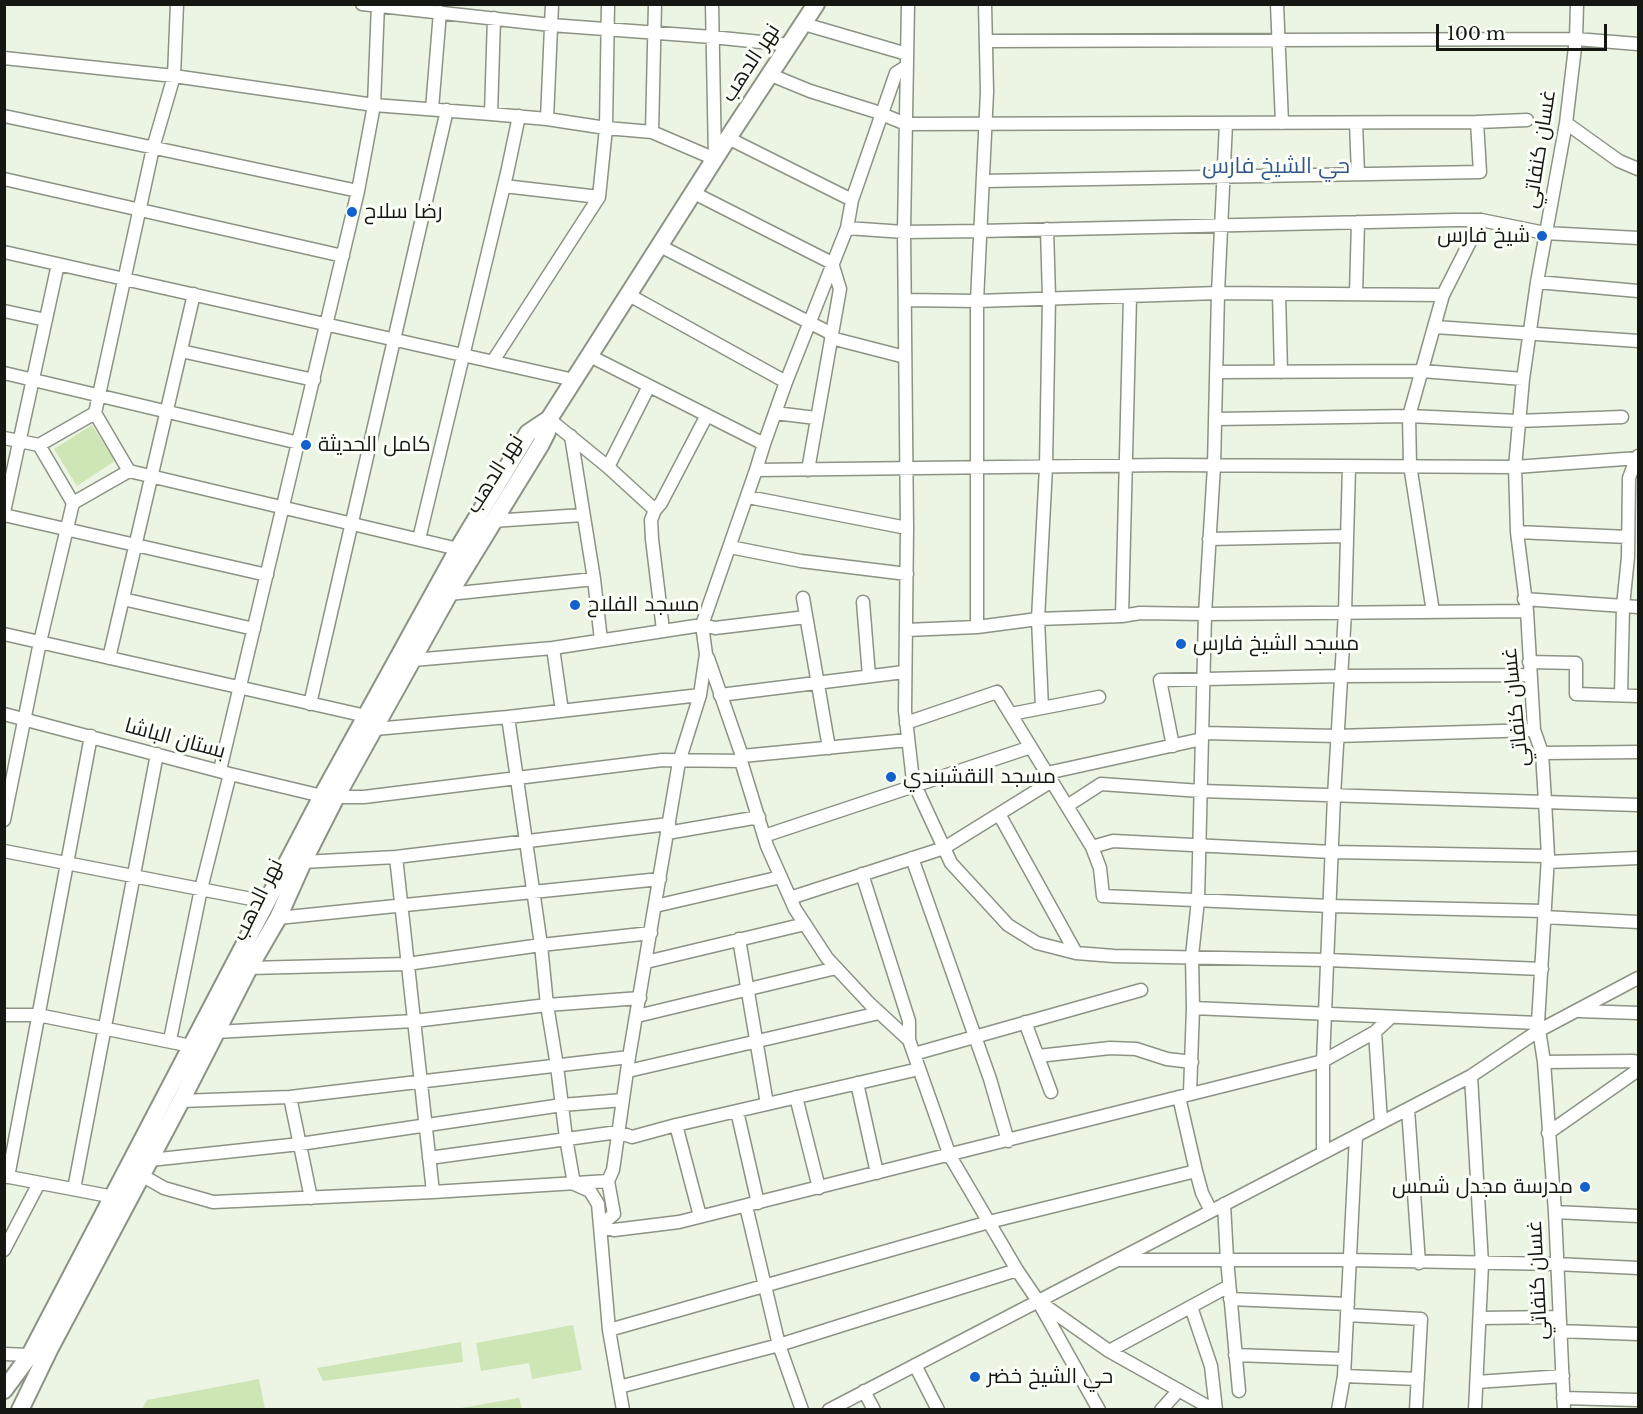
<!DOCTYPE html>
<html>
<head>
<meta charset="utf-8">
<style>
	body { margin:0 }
	#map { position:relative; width:1643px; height:1414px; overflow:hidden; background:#ecf4e4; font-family:"Libre Baskerville",serif }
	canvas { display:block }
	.frame { position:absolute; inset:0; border:6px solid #151812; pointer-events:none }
	.scale { position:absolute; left:1436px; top:24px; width:171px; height:27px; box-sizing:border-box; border:3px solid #151812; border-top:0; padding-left:8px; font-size:18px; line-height:21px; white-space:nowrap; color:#151812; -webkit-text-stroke:4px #fcfff8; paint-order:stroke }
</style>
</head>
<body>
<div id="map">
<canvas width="1643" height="1414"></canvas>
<div class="frame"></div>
<div class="scale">100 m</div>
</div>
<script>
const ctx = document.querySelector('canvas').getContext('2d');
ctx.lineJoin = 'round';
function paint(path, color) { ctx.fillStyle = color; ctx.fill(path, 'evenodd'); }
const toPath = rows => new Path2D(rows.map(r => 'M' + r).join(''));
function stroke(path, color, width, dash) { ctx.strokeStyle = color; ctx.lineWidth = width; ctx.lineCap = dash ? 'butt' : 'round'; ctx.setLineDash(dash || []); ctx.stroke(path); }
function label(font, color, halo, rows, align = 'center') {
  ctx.font = font + ' "Libre Baskerville",Cairo,serif'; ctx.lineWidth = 6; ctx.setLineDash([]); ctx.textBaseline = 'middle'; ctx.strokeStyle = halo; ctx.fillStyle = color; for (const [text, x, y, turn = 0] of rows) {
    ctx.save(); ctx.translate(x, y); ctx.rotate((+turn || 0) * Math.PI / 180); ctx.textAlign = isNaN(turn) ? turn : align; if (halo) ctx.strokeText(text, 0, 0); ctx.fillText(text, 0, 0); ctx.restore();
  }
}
const green = toPath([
	[92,425,115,461,77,486,54,449],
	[573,1325,582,1370,532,1379,529,1363,481,1371,476,1343],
	[461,1342,463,1362,323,1381,317,1368],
	[259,1379,265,1409,142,1409,147,1400],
	[519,1398,522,1409,455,1409]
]);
const minor = toPath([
	[362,4,551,25,712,37,790,45],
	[908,4,904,232,907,528,905,711,913,781,951,863,1008,925,1037,943,1076,953,1114,956,1328,960,1542,969],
	[1277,4,1282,123],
	[804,24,907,54],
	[986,41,1576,39,1638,44],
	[4,58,174,76,374,105,491,114,547,119,606,128,652,132,715,159,712,4],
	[771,75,810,91,874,111,906,124,1477,122,1527,120],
	[432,109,440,12],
	[491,114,494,18],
	[4,116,358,191],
	[547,119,552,4],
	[1356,123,1358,174],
	[1566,123,1619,161,1638,169],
	[652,132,655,4],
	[728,138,852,200],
	[4,179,343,256],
	[983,181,1480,172,1477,122],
	[504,186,599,197],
	[694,193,832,263,840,289,808,470],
	[847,228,904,232,980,231,1455,220,1481,220,1545,233,1638,238],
	[660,246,832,334],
	[4,252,574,380],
	[1537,282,1638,291],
	[1279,294,1281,372],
	[1356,294,1358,222],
	[629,295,786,382],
	[905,300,977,301,1218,293,1443,295],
	[4,311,46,320],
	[1435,327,1638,341],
	[831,338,905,357],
	[181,351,314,380],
	[590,356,764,444,756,470,1166,465,1515,467,1638,458],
	[493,361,599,197,606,128,608,4],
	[1217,372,1422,371,1523,379],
	[4,373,299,443],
	[95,413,153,148,174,76,177,4],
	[775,413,816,418],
	[549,419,608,467,655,510,651,520,652,539,663,630],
	[1216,419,1409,416,1518,421,1622,417],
	[571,436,594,579,601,640],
	[4,438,39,445,95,413,129,471],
	[764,444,786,382,847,228,852,200,896,73,907,66],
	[39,445,73,503,129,471,458,549],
	[608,467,649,386],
	[748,497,907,528],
	[655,510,661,503,707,415],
	[4,512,58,264],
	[4,515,267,575],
	[492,521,583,515],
	[1517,532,1628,537],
	[419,539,507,173,519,116],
	[1209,539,1347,536],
	[730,547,801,561,907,574],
	[449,594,594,579],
	[803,598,829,748],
	[123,599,254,629],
	[1524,599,1638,607],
	[863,602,869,676],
	[1433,612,1410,465,1409,416,1443,295,1481,220],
	[1122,616,1130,297],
	[977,627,977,301,987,92,985,4],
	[906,630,977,627,1038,619,1122,616,1140,613,1205,614,1527,611],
	[4,634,366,716],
	[553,648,562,711],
	[109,658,194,294],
	[708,658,742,756,741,761,767,846,795,909,827,958,870,1004,909,1040,950,1156,1017,1270,1038,1301,1099,1410],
	[413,660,553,648,702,625,715,628,806,617],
	[1529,662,1576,663,1576,694,1638,696],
	[720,695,904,672],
	[1621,695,1623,606,1628,557,1629,478,1636,459,1638,456],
	[310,704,447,110],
	[1042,708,1099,697],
	[4,714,230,774,322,796,336,797,364,797,662,760,741,761],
	[1011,714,1042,708,1038,619,1046,467,1049,297,1047,229],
	[508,717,541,945,547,1005,557,1066,566,1138,574,1184,590,1191,598,1204,600,1226,614,1230,679,1222,1323,1061,1375,1032,1391,1017],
	[906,723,997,692,1092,847,1100,868,1103,896,1330,906,1544,911],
	[375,729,508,717,700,695],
	[1202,733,1337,736,1534,730],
	[1173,746,1160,680,1342,676,1530,675],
	[1542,753,1638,752],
	[742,756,908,740],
	[220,770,358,191,374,105,378,4],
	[1047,773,1202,739],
	[1067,806,1101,784,1201,791,1638,805],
	[999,814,1076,953],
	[4,820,40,642,73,503],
	[667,833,759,817],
	[764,836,1031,747],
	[1092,847,1113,841,1332,852,1548,856],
	[4,851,267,902],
	[396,857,433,1192],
	[912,858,990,1079,1008,1141],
	[303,862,396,857,669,824],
	[1548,862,1638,858],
	[862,874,909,1021,909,1040],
	[790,898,944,848,1052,781],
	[655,906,781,877],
	[1544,917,1638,922],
	[278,918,660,879],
	[739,939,767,1104],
	[646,962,805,924],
	[249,968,407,964,541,945,651,933],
	[1193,1008,1538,1023],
	[1579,1011,1638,1013],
	[4,1015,38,1015,191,1046],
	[637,1016,836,968],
	[1025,1022,1051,1092],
	[216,1032,414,1021,547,1005,640,998],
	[1375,1032,1381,1122],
	[170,1040,201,889,230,774],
	[914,1054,1141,990],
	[1038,1056,1110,1048,1136,1049,1167,1059,1192,1062],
	[1544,1062,1634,1061,1638,1063],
	[628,1071,879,1013],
	[1471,1076,1482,1264,1475,1410],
	[857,1083,877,1173],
	[1190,1093,1193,1008,1192,956,1198,900,1205,614,1214,466,1218,293,1226,123],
	[290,1097,311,1198],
	[796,1097,819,1188],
	[181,1101,290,1097,629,1057],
	[1408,1109,1419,1263],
	[737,1111,758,1203],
	[676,1125,700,1216],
	[1548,1133,1638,1070],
	[1323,1153,1323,1061,1334,796,1345,612,1349,467],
	[429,1158,618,1132,632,1137,676,1125,919,1069],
	[150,1160,300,1144,562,1105,623,1100],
	[1196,1171,1202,1193,1211,1211],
	[136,1172,164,1188,213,1202,433,1192,608,1181],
	[4,1176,114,1197],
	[8,1177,91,736],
	[74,1189,157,754],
	[1224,1204,1227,1259,1239,1391],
	[746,1206,779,1345,802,1410],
	[1555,1212,1638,1216],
	[4,1250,39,1183],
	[1121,1260,1349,1260,1556,1264,1638,1268],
	[1230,1299,1348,1304],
	[1041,1303,1109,1351,1214,1410],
	[1191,1307,1211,1366,1216,1410],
	[1347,1315,1421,1319,1416,1410],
	[1480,1318,1558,1317],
	[609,1330,989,1222,1196,1171,1179,1097],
	[1559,1331,1638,1334],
	[1109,1351,1229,1286],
	[4,1354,30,1355],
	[1235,1355,1345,1359],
	[915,1365,938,1410],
	[1344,1376,1418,1379],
	[1477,1382,1563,1376],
	[619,1387,779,1345,1017,1270],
	[864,1391,874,1410],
	[1563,1398,1638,1400],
	[623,1410,609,1330,600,1226,614,1214,608,1181,613,1170,629,1057,679,762,700,695,706,654,702,625,756,470],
	[829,1410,1471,1076,1538,1031,1638,978],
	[1161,1410,1179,1390],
	[1338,1410,1344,1376,1356,1136],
	[1564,1410,1555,1212,1544,1062,1538,1023,1548,856,1545,801,1542,753,1534,730,1527,611,1517,532,1515,467,1523,379,1537,282,1566,123,1576,39,1577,4]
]);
const major = toPath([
	[4,1390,30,1355,322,796,458,549,528,433,549,419],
	[20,1410,50,1348,181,1101,249,968,278,918,303,862,336,797,449,594,541,444,547,432,549,419,728,138,816,4]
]);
const markers = [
	[352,212,6,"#1361cc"],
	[1542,236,6,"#1361cc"],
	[306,445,6,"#1361cc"],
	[575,605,6,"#1361cc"],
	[1181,644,6,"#1361cc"],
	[891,777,6,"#1361cc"],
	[1585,1187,6,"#1361cc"],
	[975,1377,6,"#1361cc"]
];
const streetNames = [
	["نهر الدهب",751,63,-57],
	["غسان كنفاتي",1540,149,-81],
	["نهر الدهب",495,474,-58],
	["غسان كنفاتي",1516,707,-96],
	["بستان الباشا",175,739,15],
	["نهر الدهب",258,900,-64],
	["غسان كنفاتي",1538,1280,-93]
];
const poiNames = [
	["رضا سلاح",364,212],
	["شيخ فارس",1530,236,"right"],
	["كامل الحديثة",318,445],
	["مسجد الفلاح",587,605],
	["مسجد الشيخ فارس",1193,644],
	["مسجد النقشبندي",903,777],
	["مدرسة مجدل شمس",1573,1187,"right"],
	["حي الشيخ خضر",987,1377]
];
const neighbourhoodNames = [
	["حي الشيخ فارس",1276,167]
];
paint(green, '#cee6b5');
stroke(minor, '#8c9385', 15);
stroke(major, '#8c9385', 20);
stroke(minor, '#fff', 12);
stroke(major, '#fff', 16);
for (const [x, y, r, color] of markers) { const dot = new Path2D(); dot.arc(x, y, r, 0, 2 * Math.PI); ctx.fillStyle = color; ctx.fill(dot); stroke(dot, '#fcfff8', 2); }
label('21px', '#151812', '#fcfff8', streetNames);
label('21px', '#151812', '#fcfff8', poiNames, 'left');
label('22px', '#31568d', '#fcfff8', neighbourhoodNames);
</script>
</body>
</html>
